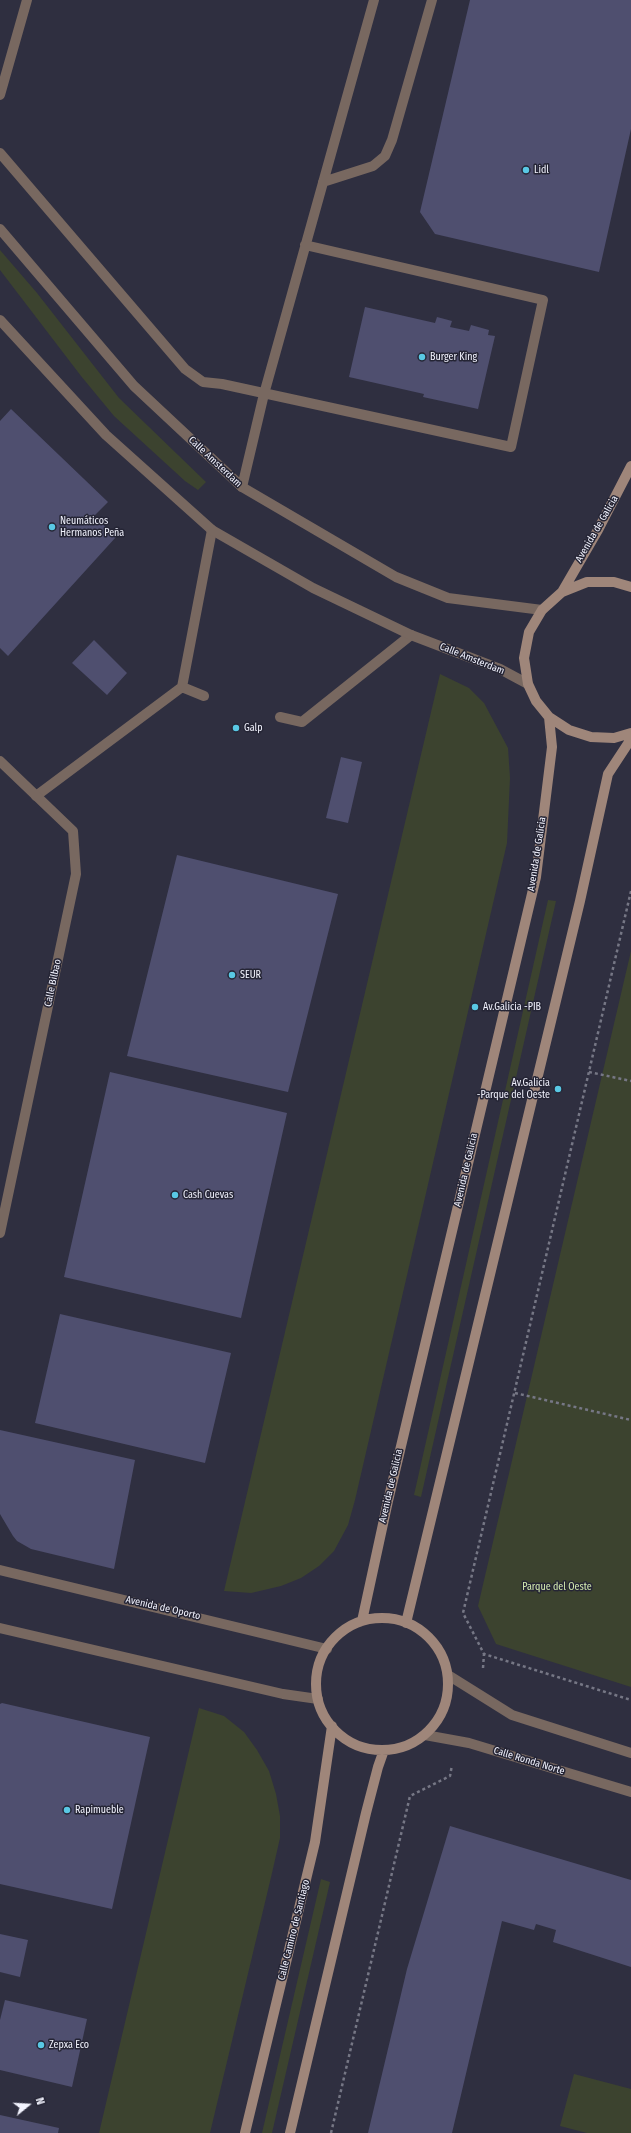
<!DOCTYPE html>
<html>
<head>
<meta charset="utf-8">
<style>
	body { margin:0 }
	#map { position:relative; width:631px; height:2133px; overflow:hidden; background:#2f2f40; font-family:"Fira Sans Condensed",sans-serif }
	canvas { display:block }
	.north { position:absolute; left:8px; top:2085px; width:40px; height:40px; -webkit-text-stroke:3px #252535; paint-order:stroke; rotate:72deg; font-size:11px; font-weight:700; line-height:16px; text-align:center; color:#f2f3fe }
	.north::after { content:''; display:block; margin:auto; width:14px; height:18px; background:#f2f3fe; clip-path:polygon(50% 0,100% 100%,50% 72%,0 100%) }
</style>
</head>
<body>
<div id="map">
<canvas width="631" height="2133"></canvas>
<div class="north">N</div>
</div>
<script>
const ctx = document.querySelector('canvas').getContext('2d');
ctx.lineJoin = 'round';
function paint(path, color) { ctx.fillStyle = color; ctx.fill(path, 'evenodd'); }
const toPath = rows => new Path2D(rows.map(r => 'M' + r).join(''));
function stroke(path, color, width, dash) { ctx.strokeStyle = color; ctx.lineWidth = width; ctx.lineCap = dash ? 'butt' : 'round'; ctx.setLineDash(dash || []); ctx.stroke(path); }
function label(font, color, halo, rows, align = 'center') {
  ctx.font = font + ' "Fira Sans Condensed",sans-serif'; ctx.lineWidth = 3; ctx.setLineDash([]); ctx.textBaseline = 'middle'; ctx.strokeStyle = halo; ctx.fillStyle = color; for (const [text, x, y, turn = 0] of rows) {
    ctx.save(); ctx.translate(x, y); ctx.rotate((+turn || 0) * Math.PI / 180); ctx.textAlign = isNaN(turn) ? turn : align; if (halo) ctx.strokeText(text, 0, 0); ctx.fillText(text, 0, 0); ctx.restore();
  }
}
const green = toPath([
	[0,250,37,293,119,398,206,482,198,490,185,481,114,416,81,376,0,270],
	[440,674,469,688,484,703,508,748,510,778,507,843,355,1500,348,1525,334,1551,319,1566,301,1578,281,1586,251,1593,224,1591],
	[548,900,556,901,421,1497,414,1495],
	[631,951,631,1687,496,1644,478,1606],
	[199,1708,224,1716,244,1732,257,1750,269,1771,276,1794,280,1816,280,1838,272,1873,210,2133,99,2133],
	[321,1879,330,1882,272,2133,262,2133],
	[574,2074,631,2089,631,2133,587,2133,560,2126]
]);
const building = toPath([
	[470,0,631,0,631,129,599,272,435,234,420,212],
	[365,307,435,323,437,317,452,321,450,327,469,331,471,325,489,330,488,335,495,336,478,409,423,397,424,394,349,377],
	[11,409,108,502,94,516,116,537,8,656,0,648,0,421],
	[94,640,127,673,107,695,72,663],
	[341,757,362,762,348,823,326,818],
	[177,855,338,894,288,1092,127,1056],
	[110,1072,287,1113,241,1318,64,1277],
	[60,1314,231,1353,205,1463,35,1423],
	[0,1430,135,1460,114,1569,31,1549,17,1541,13,1536,0,1514],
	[2,1703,150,1737,112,1909,0,1884,0,1704],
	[450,1826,631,1880,631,1967,553,1942,556,1930,536,1924,534,1930,502,1921,452,2133,368,2133,407,1969],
	[0,1934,28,1940,20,1977,0,1972],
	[5,2000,87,2019,72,2087,0,2070,0,2020],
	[0,2115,59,2128,58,2133,0,2133]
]);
const path = toPath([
	[631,891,463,1613,484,1654,631,1700],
	[589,1072,631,1081],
	[515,1393,631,1420],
	[483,1668,484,1654],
	[331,2133,410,1796,450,1776,452,1765]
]);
const service = toPath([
	[0,95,27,0],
	[0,153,185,369,203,382,222,384,511,447,543,300,305,245],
	[323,182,373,166,385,156,392,140,432,0],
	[242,487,264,394,374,0],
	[204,696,182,687,212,530],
	[280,717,302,722,411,635],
	[36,796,182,687]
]);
const minor = toPath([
	[0,761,73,831,76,874,0,1233],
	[0,1570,327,1649],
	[0,1628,283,1694,318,1699]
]);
const tertiary = toPath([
	[0,229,134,386,242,487,396,577,448,598,542,610],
	[0,320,106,435,212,530,313,588,411,635,500,669,528,684],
	[448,1675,512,1715,631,1753],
	[425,1735,469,1743,631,1792]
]);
const secondary = toPath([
	[631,587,614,582,587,582,562,592,542,610,529,632,524,658,528,684,536,701,549,717,569,730,591,737,614,738,631,733],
	[562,592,598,530,631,466],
	'316 1684a66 66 0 1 1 132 0a66 66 0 1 1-132 0Z',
	[362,1621,388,1501,536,877,552,747,549,717],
	[406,1623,580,901,608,774,631,739],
	[245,2133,315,1842,332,1726],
	[290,2133,366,1813,378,1767,384,1750]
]);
const markers = [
	[526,170,4,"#59c8e4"],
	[422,357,4,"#59c8e4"],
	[52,527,4,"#59c8e4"],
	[236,728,4,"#59c8e4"],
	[232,975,4,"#59c8e4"],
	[475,1007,4,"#59c8e4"],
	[558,1089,4,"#59c8e4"],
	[175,1195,4,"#59c8e4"],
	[67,1810,4,"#59c8e4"],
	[41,2045,4,"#59c8e4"]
];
const poiNames = [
	["Lidl",534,170],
	["Burger King",430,357],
	["Neumáticos",60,521],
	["Hermanos Peña",60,533],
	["Galp",244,728],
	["SEUR",240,975],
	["Av.Galicia -PIB",483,1007],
	["Av.Galicia",550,1083,"right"],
	["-Parque del Oeste",550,1095,"right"],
	["Cash Cuevas",183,1195],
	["Rapimueble",75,1810],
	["Zepxa Eco",49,2045]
];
const streetNames = [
	["Calle Amsterdam",215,462,43],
	["Avenida de Galicia",597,529,-60],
	["Calle Amsterdam",472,659,22],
	["Avenida de Galicia",537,854,-81],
	["Calle Bilbao",53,983,-78],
	["Avenida de Galicia",466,1170,-77],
	["Avenida de Galicia",391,1486,-77],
	["Avenida de Oporto",163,1608,13],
	["Calle Ronda Norte",529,1761,17],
	["Calle Camino de Santiago",294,1930,-76]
];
const parkNames = [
	["Parque del Oeste",557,1587]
];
paint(green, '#3c432f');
paint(building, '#4f4f6f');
stroke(path, '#767785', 2.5, [3, 3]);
stroke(service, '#786860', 10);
stroke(minor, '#786860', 10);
stroke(tertiary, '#786860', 10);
stroke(secondary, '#9f867a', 10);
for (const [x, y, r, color] of markers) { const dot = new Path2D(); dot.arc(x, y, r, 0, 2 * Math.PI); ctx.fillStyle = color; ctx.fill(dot); stroke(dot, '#252535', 1.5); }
label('10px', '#f2f3fe', '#252535', poiNames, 'left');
label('10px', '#f2f3fe', '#252535', streetNames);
label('10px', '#d6edb1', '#252535', parkNames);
</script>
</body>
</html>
